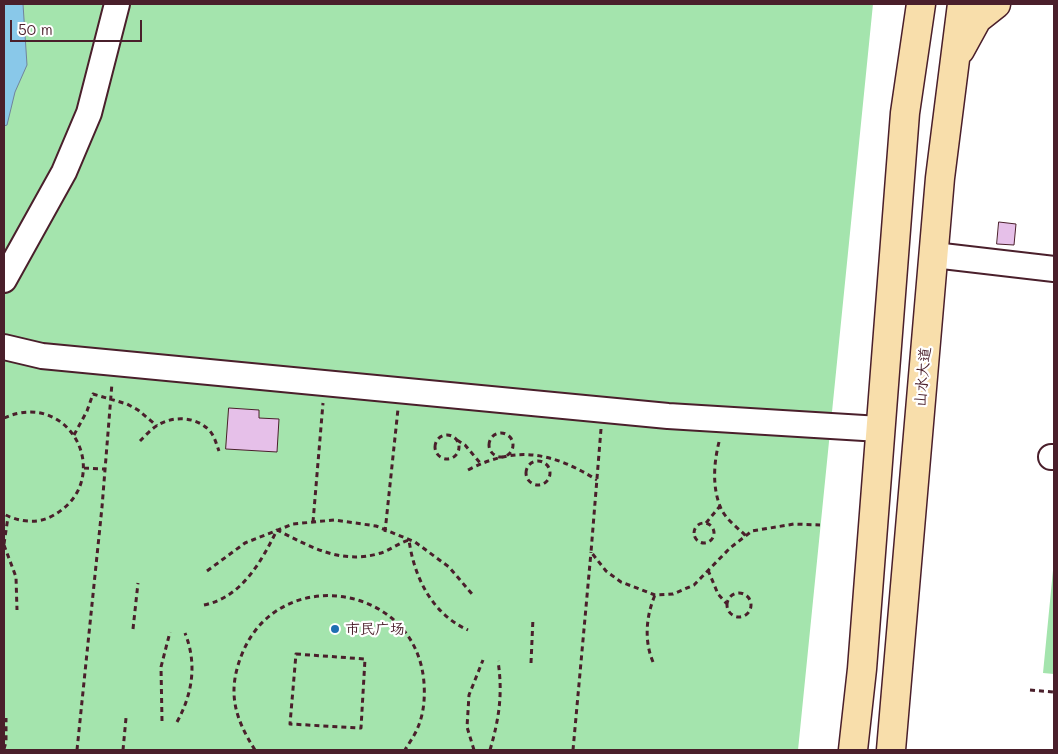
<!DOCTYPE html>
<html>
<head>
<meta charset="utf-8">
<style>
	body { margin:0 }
	#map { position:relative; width:1058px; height:754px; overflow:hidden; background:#fff; font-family:Mali,sans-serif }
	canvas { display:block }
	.frame { position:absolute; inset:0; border:5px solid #4a1f2b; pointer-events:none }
	.scale { position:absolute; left:10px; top:20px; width:132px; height:22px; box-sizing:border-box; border:2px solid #4a1f2b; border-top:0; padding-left:6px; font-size:15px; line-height:18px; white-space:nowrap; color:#4a1f2b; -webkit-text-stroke:4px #fff; paint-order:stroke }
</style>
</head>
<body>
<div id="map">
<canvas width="1058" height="754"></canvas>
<div class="frame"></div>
<div class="scale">50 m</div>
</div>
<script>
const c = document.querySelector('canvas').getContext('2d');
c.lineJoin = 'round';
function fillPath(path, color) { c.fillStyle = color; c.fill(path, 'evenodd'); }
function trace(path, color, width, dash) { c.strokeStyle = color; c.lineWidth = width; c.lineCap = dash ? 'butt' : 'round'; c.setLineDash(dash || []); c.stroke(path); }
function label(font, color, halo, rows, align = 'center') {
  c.font = font + ' Mali,"LXGW WenKai TC",sans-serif'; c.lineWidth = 4.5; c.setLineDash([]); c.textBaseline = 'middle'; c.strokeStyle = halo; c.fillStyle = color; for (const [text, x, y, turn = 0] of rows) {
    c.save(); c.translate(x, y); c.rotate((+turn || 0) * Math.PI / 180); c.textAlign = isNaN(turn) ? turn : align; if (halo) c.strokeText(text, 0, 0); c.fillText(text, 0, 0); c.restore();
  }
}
fillPath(new Path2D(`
	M4,4h869l-75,746h-794z
	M1054,560v114l-11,-1z`), '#a4e4ad');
const water = new Path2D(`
	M4,4h19l4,61 -12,27 -8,33 -3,1z`);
fillPath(water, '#89c8e9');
trace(water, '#70849d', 1);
const building = new Path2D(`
	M999,222l17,2 -2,21 -17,-1z
	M229,408l30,2v8l20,1 -2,33 -51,-3z`);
fillPath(building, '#e6c0e9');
trace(building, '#4a1f2b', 1);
const minor = new Path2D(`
	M934,255l120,14
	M4,280l60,-108 25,-59 28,-109
	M4,347l38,9 626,60 212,13
	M1051,457h3`);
const major = new Path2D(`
	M960,50l17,-31 19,-15
	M853,750l9,-81 43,-556 16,-109
	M891,750l49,-572 22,-174`);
trace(minor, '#4a1f2b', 28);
trace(major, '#4a1f2b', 31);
trace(new Path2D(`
	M4,418c70,-31 114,68 44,100 -13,6 -32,3 -44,-4
	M601,429l-10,123 15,19 15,11 34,13 18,-1 21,-9 36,-37 22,-17 42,-7 26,1
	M489 445a12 12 0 1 1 24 0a12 12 0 1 1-24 0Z
	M74,435l13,-24 6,-17 34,10 11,6 19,16
	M435 447a12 12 0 1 1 24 0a12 12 0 1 1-24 0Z
	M457,440l8,5 16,19
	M140,441c5,-5 11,-12 18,-16 15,-9 37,-9 51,5 5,5 7,13 10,21
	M719,442c-5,20 -7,44 1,64 4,12 17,21 26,30
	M526 473a12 12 0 1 1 24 0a12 12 0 1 1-24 0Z
	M84,468l20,1
	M468,470c48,-25 84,-18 129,10
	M313,522l10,-119
	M706,523l14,-17
	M694 533a10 10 0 1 1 20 0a10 10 0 1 1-20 0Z
	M385,532l13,-123
	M4,544l4,-27
	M4,545l12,32 1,33
	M708,570l10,24 9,10
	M207,571l38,-28 48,-19 41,-4 42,6 39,16 34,25 23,27
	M727 605a12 12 0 1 1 24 0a12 12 0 1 1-24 0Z
	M204,605c38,-8 57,-43 73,-75 34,17 64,35 104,23 9,-3 18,-10 28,-13 5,37 23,74 59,90
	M133,629l5,-46
	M296,654l69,5 -4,69 -71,-4z
	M653,662c-9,-21 -7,-46 2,-67
	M531,663l2,-45
	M1030,690l24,2
	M162,721l-1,-54 9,-35
	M177,722c16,-29 20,-59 8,-89
	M4,749l2,-7v-24
	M77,750l25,-243 10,-124
	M123,750l3,-32
	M255,750c-21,-33 -28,-59 -13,-96 37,-92 175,-70 182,29 1,14 0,30 -6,44 -3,8 -9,16 -13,23
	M474,750l-7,-23 2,-32 14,-35
	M490,750c9,-31 13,-56 8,-89
	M573,750l18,-198`), '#4a1f2b', 3, [5, 4]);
trace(minor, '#fff', 24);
trace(major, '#f8deab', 28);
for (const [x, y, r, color] of [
	[335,629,5,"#1f6fb2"]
]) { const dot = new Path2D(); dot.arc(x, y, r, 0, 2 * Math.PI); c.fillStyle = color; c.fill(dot); trace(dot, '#fff', 2); }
label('15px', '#4a1f2b', '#fff', [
	["山水大道",923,377,-85]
]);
label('15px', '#4a1f2b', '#fff', [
	["市民广场",345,629]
], 'left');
</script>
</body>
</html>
